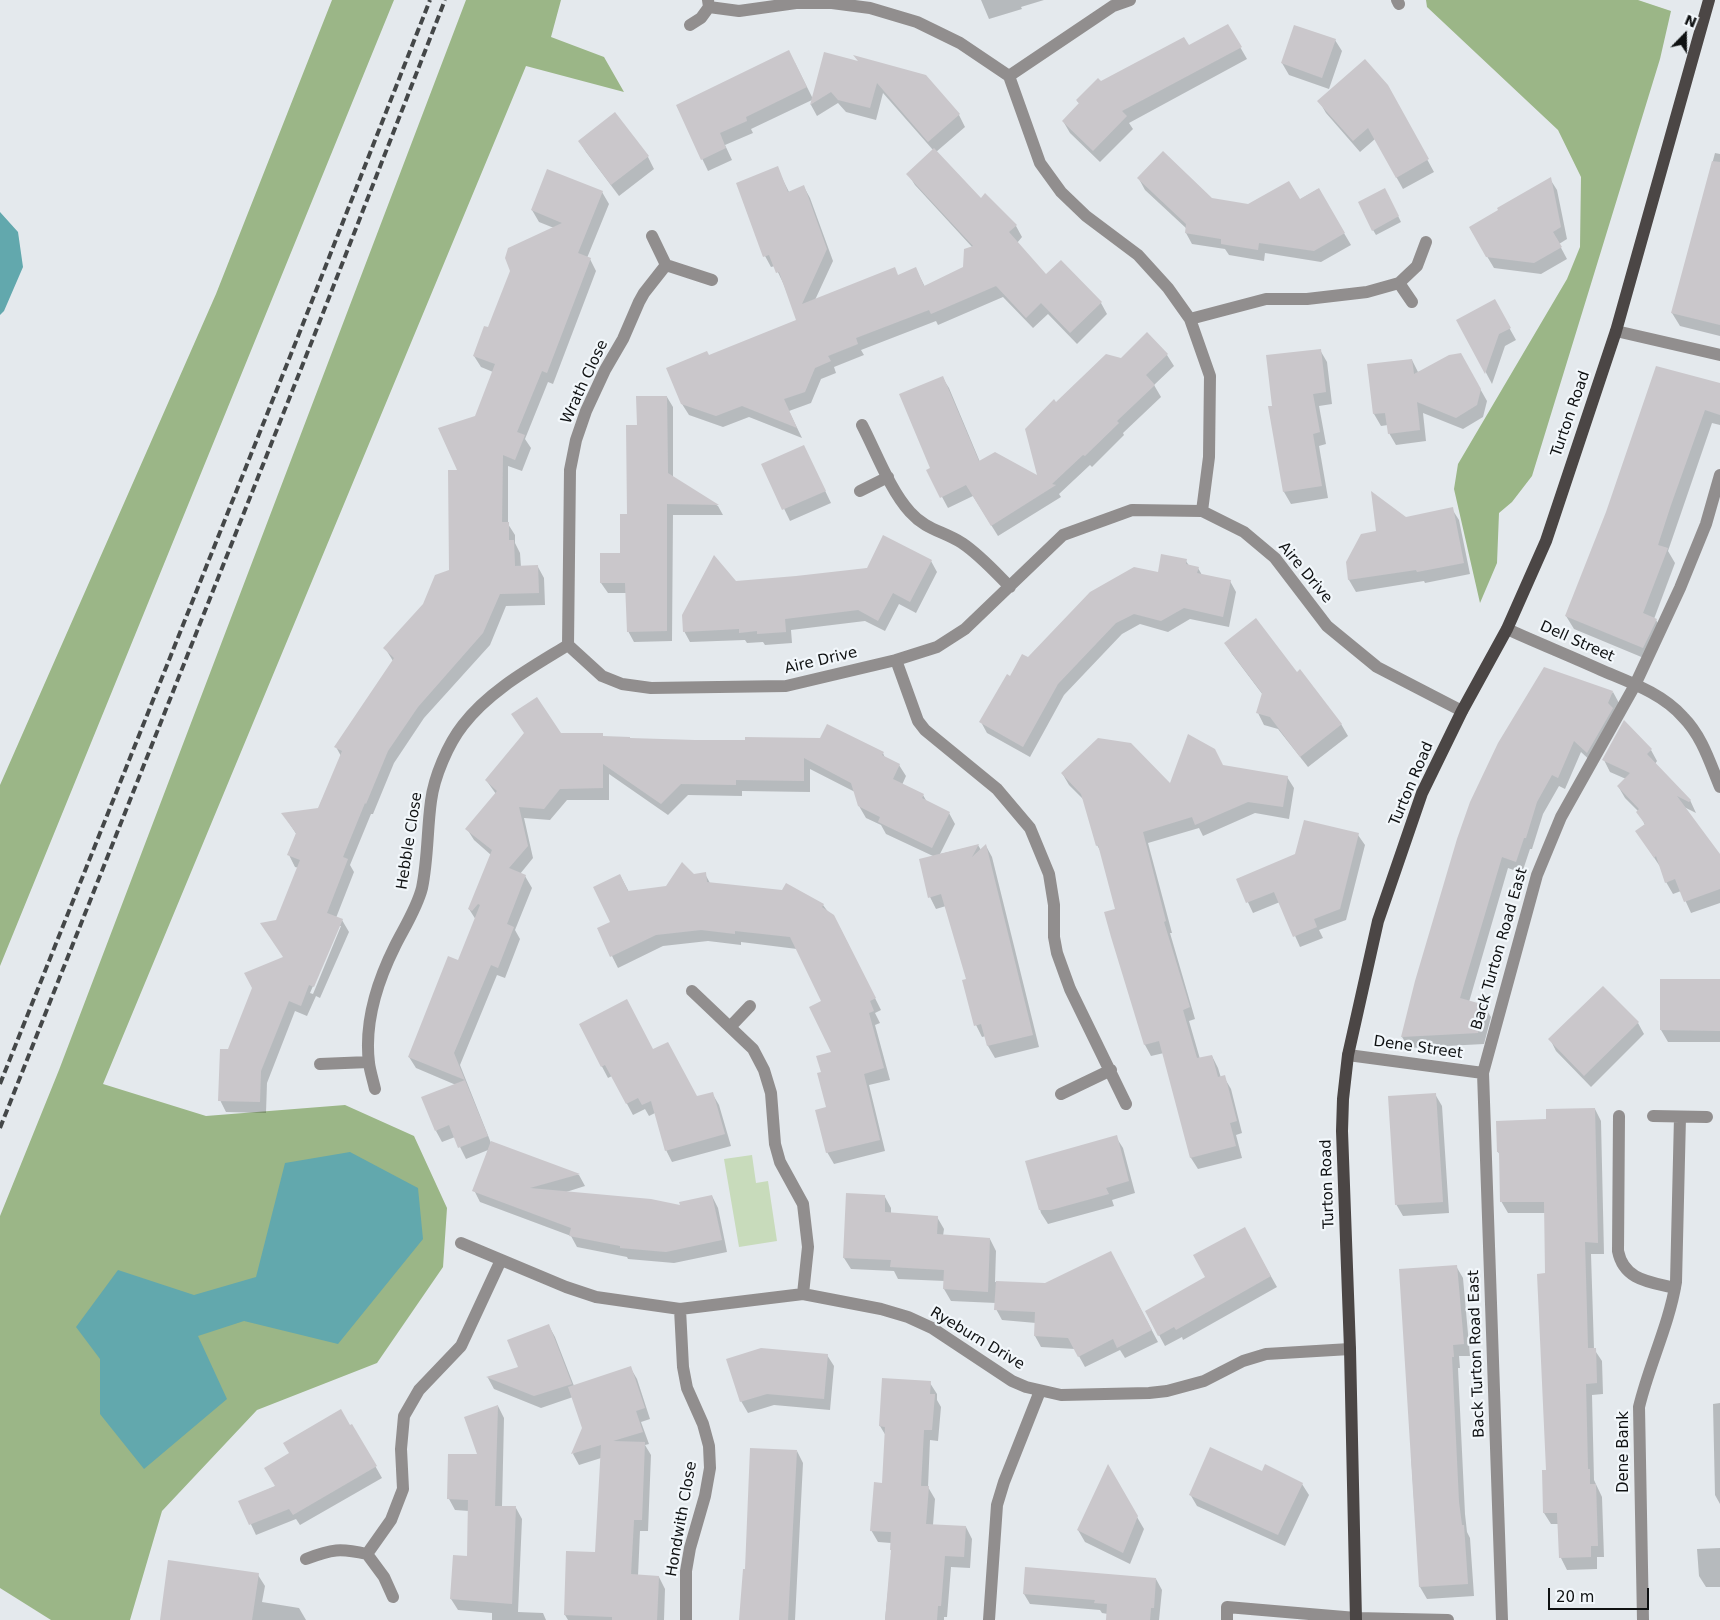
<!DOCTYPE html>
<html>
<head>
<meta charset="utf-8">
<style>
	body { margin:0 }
	#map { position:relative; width:1720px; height:1620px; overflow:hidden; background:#e4e9ed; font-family:"DejaVu Sans",sans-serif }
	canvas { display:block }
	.north { position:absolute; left:1660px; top:10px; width:50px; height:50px; -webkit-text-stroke:4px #f2f7fb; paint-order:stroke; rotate:22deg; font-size:14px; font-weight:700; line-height:20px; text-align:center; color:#0f1112 }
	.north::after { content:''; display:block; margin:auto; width:18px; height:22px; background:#0f1112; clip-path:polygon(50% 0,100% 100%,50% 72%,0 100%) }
	.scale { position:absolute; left:1548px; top:1588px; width:101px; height:22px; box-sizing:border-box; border:2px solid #0f1112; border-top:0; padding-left:6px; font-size:15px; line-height:18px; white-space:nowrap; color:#0f1112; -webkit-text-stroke:4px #f2f7fb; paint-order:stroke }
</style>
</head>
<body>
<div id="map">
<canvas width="1720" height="1620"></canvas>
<div class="north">N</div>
<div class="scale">20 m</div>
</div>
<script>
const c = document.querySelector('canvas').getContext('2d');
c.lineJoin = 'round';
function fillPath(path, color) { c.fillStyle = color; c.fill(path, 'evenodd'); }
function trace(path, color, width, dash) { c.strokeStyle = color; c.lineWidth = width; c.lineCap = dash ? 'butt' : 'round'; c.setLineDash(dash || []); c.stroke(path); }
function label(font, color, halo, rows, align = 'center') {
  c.font = font + ' "DejaVu Sans",sans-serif'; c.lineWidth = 4.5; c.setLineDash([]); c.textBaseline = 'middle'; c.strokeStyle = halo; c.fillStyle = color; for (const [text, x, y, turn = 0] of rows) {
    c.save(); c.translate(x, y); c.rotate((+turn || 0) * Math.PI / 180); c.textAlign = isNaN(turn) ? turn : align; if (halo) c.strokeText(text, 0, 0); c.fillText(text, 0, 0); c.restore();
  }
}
fillPath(new Path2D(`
	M752,1155l4,28 12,-2 9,60 -38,6 -15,-88z`), '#c8dbbb');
fillPath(new Path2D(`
	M332,0h62l-394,966v-181l216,-491z
	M466,0h95l-10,37 53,20 20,35 -98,-26 -423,1018 103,32 139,-11 69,31 33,72 -4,59 -66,96 -120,47 -95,101 -32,109h-79l-51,-32v-372l59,-146z
	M1426,0h212l33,11 -11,48 -128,417 -20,26 -13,11 -2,50 -17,40 -26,-114 4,-25 109,-185 13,-32 1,-70 -23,-47 -131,-123z`), '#9bb687');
fillPath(new Path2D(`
	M0,212l18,20 5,35 -19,44 -4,4z
	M350,1152l68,36 5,51 -85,105 -94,-23 -46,15 29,63 -83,70 -44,-55v-55l-24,-32 42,-57 76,25 62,-18 29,-114z`), '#62a8ad');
fillPath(new Path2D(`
	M981,0h63l-23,7 1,2 -33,10z
	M1228,26l19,33 -118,64 4,6 -33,33 -30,-29 -7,-12 17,-17 -3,-3 24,-18 87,-36z
	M1335,40l7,11 -13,38 -40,-14 -7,-12z
	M856,57l103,58 6,12 -29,25 45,47 35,27 6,11 -5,6 29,33 55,27 6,11 -30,30 -29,-30 -15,14 -30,-31 -65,28 -2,-4 -75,29 3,5 -30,12 2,6 -15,6 -10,24 -22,8 13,27 -53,-21 -26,10 -34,-12 -7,-11 27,-48 89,-35 -14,-36 -9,-19 -4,1 -6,-11 12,-88 12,24 15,-5 6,11 23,63 -18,39 83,-24 18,-7 9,18 39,-19 8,-21 -57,-62 -7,-11 25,-24 -50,-57 -7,27 -30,-8 -8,-9 -21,13 -6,-11 1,-5 -61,29 2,4 -28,12 7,15 -24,11 -31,-65 118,-43 18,36 46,-37z
	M1387,86l47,86 -31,17 -28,-50 -15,13 -34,-39 -7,-12z
	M579,141l69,16 6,12 -35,27 -33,-44z
	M1715,153l5,1v182l-40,-10 -8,-13z
	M1139,179l73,21 37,6 50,-6 19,-11 33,56 -30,17 -56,-9 -1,8 -35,-6 -4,-6 -33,-5 -6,-11 1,-4 -42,-39z
	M1550,179l7,11 10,49 -8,5 8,15 -26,15 -47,-6 -24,-40z
	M602,192l7,12 -22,54 3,1 6,12 -43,113 -5,-2 -23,57 6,9 -9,23 -14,-5v58l7,11v8l5,10 1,14h17l6,11 1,27 -39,1 -16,39 -66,73 -30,45 -21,51h-2l-21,51 4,7 -18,46 6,2 7,12 -29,66 -4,-2 -9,20 -12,-5 -28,72 -1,30 -40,-1 -6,-12 9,-50 55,-92 -7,-37 22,-53 -4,-1 -6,-12 8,-20 -14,-21 35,-5 23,-53 -5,-9 57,-86 -8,-13 39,-43 26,-34 9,-100 17,-54 17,-45 -12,-5 -7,-11 15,-27 65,-101 -15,-6 -7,-12zM339,926h2l-28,68 -3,-1z
	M1388,195l13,27 -25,13 -3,-5z
	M1501,313l15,27 -11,6 -13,38 -34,-64z
	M1147,334l20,21 7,11 -20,19 7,12 -38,36 1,2 -32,32 -2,-2 -31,29 2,3 -63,39 -25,-40 -25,12 -20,-37 4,-2 10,-92 7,11 31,74 59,16 17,-74 65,-45z
	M1320,350l7,12 5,42 -13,2 7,38 -7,2 9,52 -37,6 -7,-12 -15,-84 4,-1z
	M1461,355l26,46 -4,16 -20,12 -40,-16 3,28 -30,4 -7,-12 -1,-8 -7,1 -7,-12 -6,-49 44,-5 6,12z
	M1720,385v40l-8,-2 -44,128 7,12 -21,56 2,1 8,13 -13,28 -77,-32 -8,-13z
	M667,397l6,10v71l45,28 5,9h-50l-1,126 -38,1 -6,-11 -1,-38h-19l-7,-10 20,-29 7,-39 10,-88z
	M804,447l27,56 -41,18 -27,-56z
	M1452,509l7,11 11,54 -45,9 -1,-2 -68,11 -7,-12 -2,-18 31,-30 28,-14z
	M931,561l6,11 -21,41 -17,-9 -14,27 -20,-10 -74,9 1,13 -27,2 -2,-3 -16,1 -2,-3 -55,2 -6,-11 51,-49 61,-5z
	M1186,561l4,6 8,1 4,7 28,6 6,11 -7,35 -39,-8 -22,13 -28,-8 -18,10 -58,61 -34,62 -43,-24 -6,-11 29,-45 18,-18 131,-86z
	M1225,643l72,30 44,51 7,12 -40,31 -30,-38 -14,-4 -6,-12 5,-18 -31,-41z
	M1613,692l6,11 -25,61 -13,-12 -16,37 -6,-3 -16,28 -11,35h-2l-8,24 -14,-5 -39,134 15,4 7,11 -7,27 -75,4 -7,-11 56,-197z
	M560,735l323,18 2,5 14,7 7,11 -4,9 21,10 4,7 22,11 6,11 -15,30 38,-9 3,5 5,-4 6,11 47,190 -44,11 -7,-12 -2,-10 -4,1 -6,-12 -8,-45 -22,-74 -10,3 -6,-12 3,-41 -47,-22 -5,-9 -15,-7 -7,-12 -4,-14 -45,-23v23l-68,-1v5l-54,-1 -20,20 -59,-41v26h-42l-17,20 -26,-2 9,40 -13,16 5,2 7,12 -17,42 5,9 -15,39 -8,-3 -37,90 31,78 88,32 6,11 -22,7 118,13 31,-10 6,12 9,44 -53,11 -46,-4 -1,-2 -50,-10 -6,-11 -91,-34 -6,-12 14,-40 -22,9 -11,-22 -13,5 -6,-11 20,-46 -40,-17 -7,-11 50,-96 17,-41 -7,-11 22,-54 -17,-15 -7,-11 29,-35 -10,-14z
	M1651,750l6,11 -2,3 35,36 6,13 -12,-6 36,49v47l-29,10 -10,-22 -8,3 -7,-12 -5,-14 -24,-36 8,-7 -7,-14 -13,-13 -7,-12 8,-7 -16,-7 -6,-12z
	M1224,767l63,10 7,11 -5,31 -34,-6 -52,23 -4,-8 -51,15 24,90h-2l25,86 -6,2 11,38 12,-3 6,12 3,10 3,-1 7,12 11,44 -6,2 6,23 -44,11 -7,-11 -27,-105 -13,3 -6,-11 -28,-135 -16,-58 -4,-7 -13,-45 -15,-15 -7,-12 108,12z
	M1358,835l7,10 -19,75 -27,10 4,8 -23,9 -20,-45 -27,11 -16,-34z
	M705,874l5,9 113,22 17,23 41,82 -6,3 5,10 -5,2 15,55 -21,5 16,66 -51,13 -7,-12 1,-44 -6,-35 11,-21 -10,-51 -26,-52 -56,-7v3l-33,-4 -45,5 -45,22 -6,-12v-33l8,-48 9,17 38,-5 27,-12z
	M1661,980h59v62h-52l-7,-12z
	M1638,1023l6,11 -53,53 -35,-36 -6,-12z
	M580,1025l73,26 44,47 15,-5 7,12 12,41 -59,16 -6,-12 -11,-37 -6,3 -4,-7 -12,6 -21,-39 -4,2z
	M1435,1094l7,12 7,107 -46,3 -7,-12z
	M1595,1109l6,12 3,133h-13l3,95 8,12 1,33 -11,1 2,85 8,17 2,60h-7v12l-30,1 -6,-12 -2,-34h-8l-7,-11 3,-42 -2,-258h-37l-7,-12v-45l-3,-4 49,-32z
	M1116,1137l7,11 12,45 -23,7 2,6 -66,18 -7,-11 -14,-51z
	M885,1197l6,11v6l46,3 7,12 -1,7 47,3 6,12 -1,31 51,3 71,-21 41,78 -33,16 -5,-8 -35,17 -10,-18 -34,-2 -6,-11 1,-13 -34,-3 -6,-11v-6l-45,-2 -7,-12 1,-8 -47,-2 -4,-8 -43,-2 -7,-11z
	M1250,1239l27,48 -94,53 -1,-3 -17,9 -6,-11 48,-57z
	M1456,1266l7,12 7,78h-11l1,12h-2l7,146 2,18 3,6 4,58 -47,3 -7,-12 -9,-131z
	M549,1326l6,11 19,49 56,-19 7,12 13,40 -9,3 8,22 -4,1 6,10 -3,76h-8l-2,45 21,1 6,12 -1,31h-96l-3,-5 3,-62 28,1 5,-96 -22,7 -6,-11 10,-26 -10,-31 -32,11 -47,-19 -6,-11 31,-10z
	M827,1355l7,11 -4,44 -56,-5 -26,8 -7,-12z
	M930,1383l7,11v6l4,7 -3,34 -8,-1 -2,47 7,12 -2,26 33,2 6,12 -2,29 -19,-1 -4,50h-3v3h-59l7,-68 -1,-9 -13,-1 -7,-12 12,-46 3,-48 -6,-10z
	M1720,1403v101l-5,-9 -2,-91z
	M498,1406l6,12 -2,89 14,1 6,11 -4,93 25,1 3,7h-54v-7l-34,-3 -7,-11 17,-41 1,-47 -14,-1 -6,-11 30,-43z
	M352,1425l30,53 -82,47 -4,-6 -40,16 -16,-34 36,-15z
	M797,1451l6,12 -8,157h-55l6,-49z
	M1262,1472l40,12 7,11 -24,51 -88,-40 -7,-12z
	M1137,1517l7,12 -14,35 -45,-22 -7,-12z
	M1720,1548v39h-14l-7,-11 -2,-27z
	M258,1575l7,11 -3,16 37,6 7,12h-145z
	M1156,1579l6,11 -3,30h-52l1,-6 -6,-1 -2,-3 -70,-6 -6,-10z`), '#0003');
fillPath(new Path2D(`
	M1228,24l14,23 -120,64 5,5 -34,35 -31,-30 17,-18 -3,-3 22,-22 3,3 83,-44 5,8z
	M1294,25l42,14 -14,39 -41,-15z
	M789,50l18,37 -61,30 1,4 -27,12 6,15 -25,12 -25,-55z
	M824,52l34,9 -5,-6 73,20 34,39 -32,28 -51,-59 -7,25 -32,-8 -7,-8 -21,13z
	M1365,59l23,26 41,74 -33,19 -28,-50 -15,13 -36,-40z
	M615,112l34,44 -38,29 -33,-44z
	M934,148l47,50 4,-5 32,32 -8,7 37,42 15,-14 41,42 -32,31 -29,-30 -15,15 -30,-32 -65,28 -2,-4 -73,28 2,6 -30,12 3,5 -16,7 -10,24 -21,7 13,29 -55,-22 -26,10 -35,-12 -15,-36 41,-17 2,4 87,-35 -17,-48 -3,1 -7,-18 -6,2 -27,-74 42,-17 10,26 16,-7 23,64 -25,55 93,-37 3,8 18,-8 8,19 39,-19 1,-18 9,-3 -67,-72z
	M1163,151l49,47 36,6 41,-23 11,18 19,-11 26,45 -31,18 -55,-8 -1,7 -37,-6v-5l-36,-6 1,-9 -49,-46z
	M1712,161l8,1v163l-49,-12z
	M547,169l56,22 -25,62 13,5 -44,115 -5,-2 -25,61 8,3 -10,25 -12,-5 -1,67h7v18h5l1,26 23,-1 1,28 -39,1 -17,39 -65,74 -30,44 -22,53 -1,-1 -22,54 5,2 -21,54 16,6 -29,68 -5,-2 -8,21 -12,-5 -28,70 -1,31 -42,-1 2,-52h8l24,-61 -8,-15 39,-16 -23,-34 16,-3 24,-60 -13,-5 9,-22 -15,-20 37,-5 24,-57 -8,-4 60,-89 -11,-10 40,-44 12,-29 14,-5 -1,-100h9l-19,-42 37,-12 20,-52 -22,-8 11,-30 4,1 22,-56 -5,-13 3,-10 54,-25 -31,-13z
	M1551,177l10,50 -8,5 9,15 -28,16 -48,-6 -17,-30 29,-17 -1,-2z
	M1385,188l14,28 -27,15 -14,-29z
	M1495,299l16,29 -12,6 -14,40 -29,-54z
	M1147,332l21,22 -22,21 9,10 -38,36 2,2 -34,33 -2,-1 -31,29 4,1 -65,41 -25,-41 -26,13 -14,-28 4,-2 -31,-74 44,-18 36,85 16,-9 42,23 -12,-46 29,-30 2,3 50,-48 15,4z
	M1321,349l5,43 -13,2 7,38 -7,2 9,52 -39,6 -15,-86h4l-6,-51z
	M1461,353l20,36 -4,16 -21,13 -39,-16 3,28 -32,4 -3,-21 -12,1 -6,-50 45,-5 2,15 35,-19z
	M1656,366l64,17v32l-15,-5 -34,95 -13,40 10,3 -25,65 14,6 -14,29 -78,-32 41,-104z
	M636,396h31l1,77 51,32 -52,-1v127l-40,1 -2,-49h-25v-30h20v-39h7l-1,-89h11z
	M804,445l22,46 -44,19 -21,-46z
	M1371,491l35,26 47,-10 11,56 -47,9 -1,-2 -68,10 -2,-18 15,-28 15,-3z
	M883,535l49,25 -22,42 -17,-9 -15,28 -20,-11 -73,9 1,13 -29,2v-3l-18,2v-4l-56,3 -1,-17 32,-60 22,26 60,-5 71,-8z
	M1161,554l26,5 -1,5 13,3 -2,6 34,7 -8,37 -39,-9 -23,13 -27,-7 -18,9 -58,61 -35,63 -44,-25 28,-48 3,2 12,-22 6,3 62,-65 44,-25 24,5z
	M1256,618l41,54 3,-3 42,55 -42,33 -30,-40 -14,-4 6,-20 -38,-50z
	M1544,667l69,24 -5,12 5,5 -26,45 -13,-12 -16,37 -6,-3 -15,27 -11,36h-2l-8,24 -14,-5 -42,141 25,7 -7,28 -77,4 14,-56 42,-142 13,-37 28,-59z
	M537,697l24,36h42v3l27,1v1l65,2h50v-3l75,1 7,-14 57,28 -2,3 18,9 -7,15 31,15 -2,4 28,14 -18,36 -54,-26 2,-5 -22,-11 -7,-23 -47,-25v23l-68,-1v5l-55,-1 -20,20 -58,-40v24l-43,1 -16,20 -25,-2 9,39 -19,22 17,7 -19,49 7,3 -16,41 -7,-3 -37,88 11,27 -57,-23 40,-101 10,4 22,-55 -2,-1 -6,7 -4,-2 24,-59 -27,-21 32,-38 -12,-11 39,-47 -13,-19z
	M1624,720l28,29 -5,5 44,46 -2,2 -12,-6 43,58v35l-36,13 -9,-23 -10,4 -9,-27 -2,2 -19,-27 10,-7 -9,-12 3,-3 -22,-23 13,-13 -28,-13z
	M1188,734l27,15 8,16 65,11 -5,31 -35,-5 -53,23 -3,-8 -49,15 23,89 -2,1 26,85 -7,3 14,48 15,-3 6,22 7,-2 12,46 -7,2 6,23 -46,12 -31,-117 -15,4 -33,-108 -7,-25 11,-3 -17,-64 -2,1 -15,-52 -20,-21 37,-35 33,5 39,40z
	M1304,820l55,13 -19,76 -26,10 3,8 -24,10 -19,-45 -28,11 -10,-24 59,-25z
	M979,844l-7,13 14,-13 47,191 -46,11 -6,-22 -7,2 -12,-46 4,-1 -25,-85 -13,4 -9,-39z
	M682,862l12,12 12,-2 1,10 75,8 4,-7 38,21 -2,3 12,8 42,83 -6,3 4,10 -5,2 15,55 -20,6 16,66 -54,13 -11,-43 11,-3 -9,-34 4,-1 -5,-16 15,-4 -22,-45 12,-6 -31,-64 -55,-6v3l-34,-4 -45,5 -46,22 -13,-29 13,-6 -17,-35 27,-13 8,17 38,-5z
	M1660,979h60v52l-60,-1z
	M1603,986l36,36 -55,54 -36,-37z
	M627,999l26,50 15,-7 29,54 16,-4 12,42 -60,17 -14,-50 -9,4 -4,-7 -12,6 -21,-39 -4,2 -22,-43z
	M465,1080l23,56 -30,12 -9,-23 -14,6 -14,-34z
	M1436,1093l7,109 -48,3 -7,-109z
	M1595,1108l3,135 -13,-1 3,106h8l1,35 -11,1 2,85h2v15h6l2,62h-7v11l-32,1 -2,-45h-14l-1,-43h4l-9,-196 8,-1 -1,-71h-44l-1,-50h-2l-1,-31 50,-2v-10z
	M1117,1135l12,46 -23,7 3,6 -58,16h-12l-14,-49z
	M491,1141l89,33 -50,14 121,11 29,6 -1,-3 33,-7 10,45 -56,12 -46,-4v-2l-51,-10 2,-8 -99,-37z
	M846,1193l39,2v17l53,4 -1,18 53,4 -2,54 -45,-3 1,-19 -54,-3 1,-7 -48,-2z
	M1245,1227l26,49 -95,54 -2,-3 -16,9 -13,-25 60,-34 -12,-22z
	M1111,1251l41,79 -35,18 -4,-9 -35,18 -10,-19 -34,-2 1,-24 -41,-2 2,-29 49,2z
	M1457,1265l7,79 -11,1 1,12h-2l7,145 3,23h2l4,59 -49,3 -20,-318z
	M549,1324l23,60 -38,12 -48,-19 32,-10 -11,-27z
	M761,1348l67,6 -4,45 -57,-5 -27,8 -14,-43z
	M631,1366l14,42 -9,3 7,21 -30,9 32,1 -3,78h-8l-3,54 28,2 -2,44h-45v-3l-48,-2 2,-64 29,1 6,-107 -30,9 11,-26 -14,-41z
	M882,1378l49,3 -1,13h5l-3,36h-8l-3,56h8l-3,38 40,2 -2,31 -19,-1 -4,50h-3l-1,14h-52l6,-70h-1l1,-18 -21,-1 4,-49 8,1 3,-56 -6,-1z
	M498,1405l-3,101h21l-4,98 -62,-5 3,-44 14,1 1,-56 -21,-1 1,-45h29l-13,-37z
	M341,1409l9,16 2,-1 25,42 -84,49 -4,-6 -40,16 -11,-24 37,-15 -11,-18 25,-15 -6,-10z
	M1210,1447l52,24 3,-7 38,19 -25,52 -89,-40z
	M750,1448l47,2 -9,170h-49l4,-51h2z
	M1108,1464l30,52 -15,37 -46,-23z
	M168,1560l91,13 -7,47h-92z
	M1025,1567l131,11 -2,30h-3l-1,12h-44l1,-16 -13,-1 1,-3 -72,-6z`), '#cac7cb');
trace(new Path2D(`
	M1397,0l2,4
	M709,7l30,4 57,-8h36l38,5 47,14 43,21 49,33 31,87 21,29 25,24 52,39 30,33 22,31 20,57 -1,81 -7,54
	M690,25l11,-7 8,-11 -1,-7
	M1009,76l104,-70 17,-6
	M652,236l14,29 46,15
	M1412,302l-13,-19 18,-17 9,-24
	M1190,319l76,-20h41l60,-7 32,-9
	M1616,331l104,24
	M862,425c14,27 28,65 48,87 16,18 33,19 52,31 18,12 33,29 48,44
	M860,491l28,-14
	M1507,629c31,14 63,27 94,41 28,12 61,23 82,47 19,19 27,46 37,70
	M568,645l34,31 20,8 29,4 135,-2 110,-26 41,-13 28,-18 98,-94 69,-25 70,1 42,21 31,26 52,68 50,41 85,44
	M568,645l2,-175 6,-30 10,-29 19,-41 18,-31 16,-37 5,-9 22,-28
	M896,660l22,61 7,9 72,59 33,39 19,46 5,31v32l3,16 13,36 56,115
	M692,991l61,58 11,21 7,23 4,51 5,18 23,42 5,43 -5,47
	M730,1027l20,-21
	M1348,1055l135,18
	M320,1064l49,-2
	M375,1089c-2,-9 -5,-18 -6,-26 -5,-41 8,-81 26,-117 9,-18 22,-38 27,-58 6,-29 5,-58 9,-87 3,-24 17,-57 32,-76 27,-35 68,-57 105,-80
	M1061,1094l50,-24
	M1619,1116l-1,135c6,30 33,31 57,37
	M1653,1116l54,1
	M461,1243l105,44 30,10 84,12 123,-15 78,15 27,8 24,11 80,53 14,6 35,8 88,-2 18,-2 37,-10 39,-20 23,-7 84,-5
	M680,1309l3,58 4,21 16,36 6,22 1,22 -5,28 -15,52 -4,23v49
	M367,1554l24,-34 12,-31 -2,-40 3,-33 15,-26 42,-44 40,-86
	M306,1559c26,-10 34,-11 61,-5l17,23 9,20
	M989,1620l8,-115 7,-23 36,-91
	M1227,1620v-13l129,11 92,2
	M1502,1620l-19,-547 54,-198 24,-58 74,-132 45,-97 26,-64 14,-49
	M1643,1620l-4,-213c10,-42 30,-82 37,-125l4,-165`), '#918e8e', 12);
trace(new Path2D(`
	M1356,1620l-6,-271 -8,-218 1,-32 5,-44 30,-134 44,-128 40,-82 45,-82 39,-88 70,-210 93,-331`), '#4b4645', 12);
trace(new Path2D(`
	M0,1084l299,-750 131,-334
	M0,1128l314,-792 131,-336`), '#444748', 4, [8, 4]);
label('15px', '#0f1112', '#f2f7fb', [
	["Wrath Close",585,382,-65],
	["Turton Road",1571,414,-71],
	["Aire Drive",1305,573,50],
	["Dell Street",1577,642,24],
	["Aire Drive",821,661,-13],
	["Turton Road",1412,784,-67],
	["Hebble Close",410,841,-81],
	["Back Turton Road East",1500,949,-74],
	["Dene Street",1418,1048,8],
	["Turton Road",1328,1184,-92],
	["Ryeburn Drive",977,1339,31],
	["Back Turton Road East",1477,1354,-92],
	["Dene Bank",1624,1452,-90],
	["Hondwith Close",682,1519,-80]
]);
</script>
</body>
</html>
